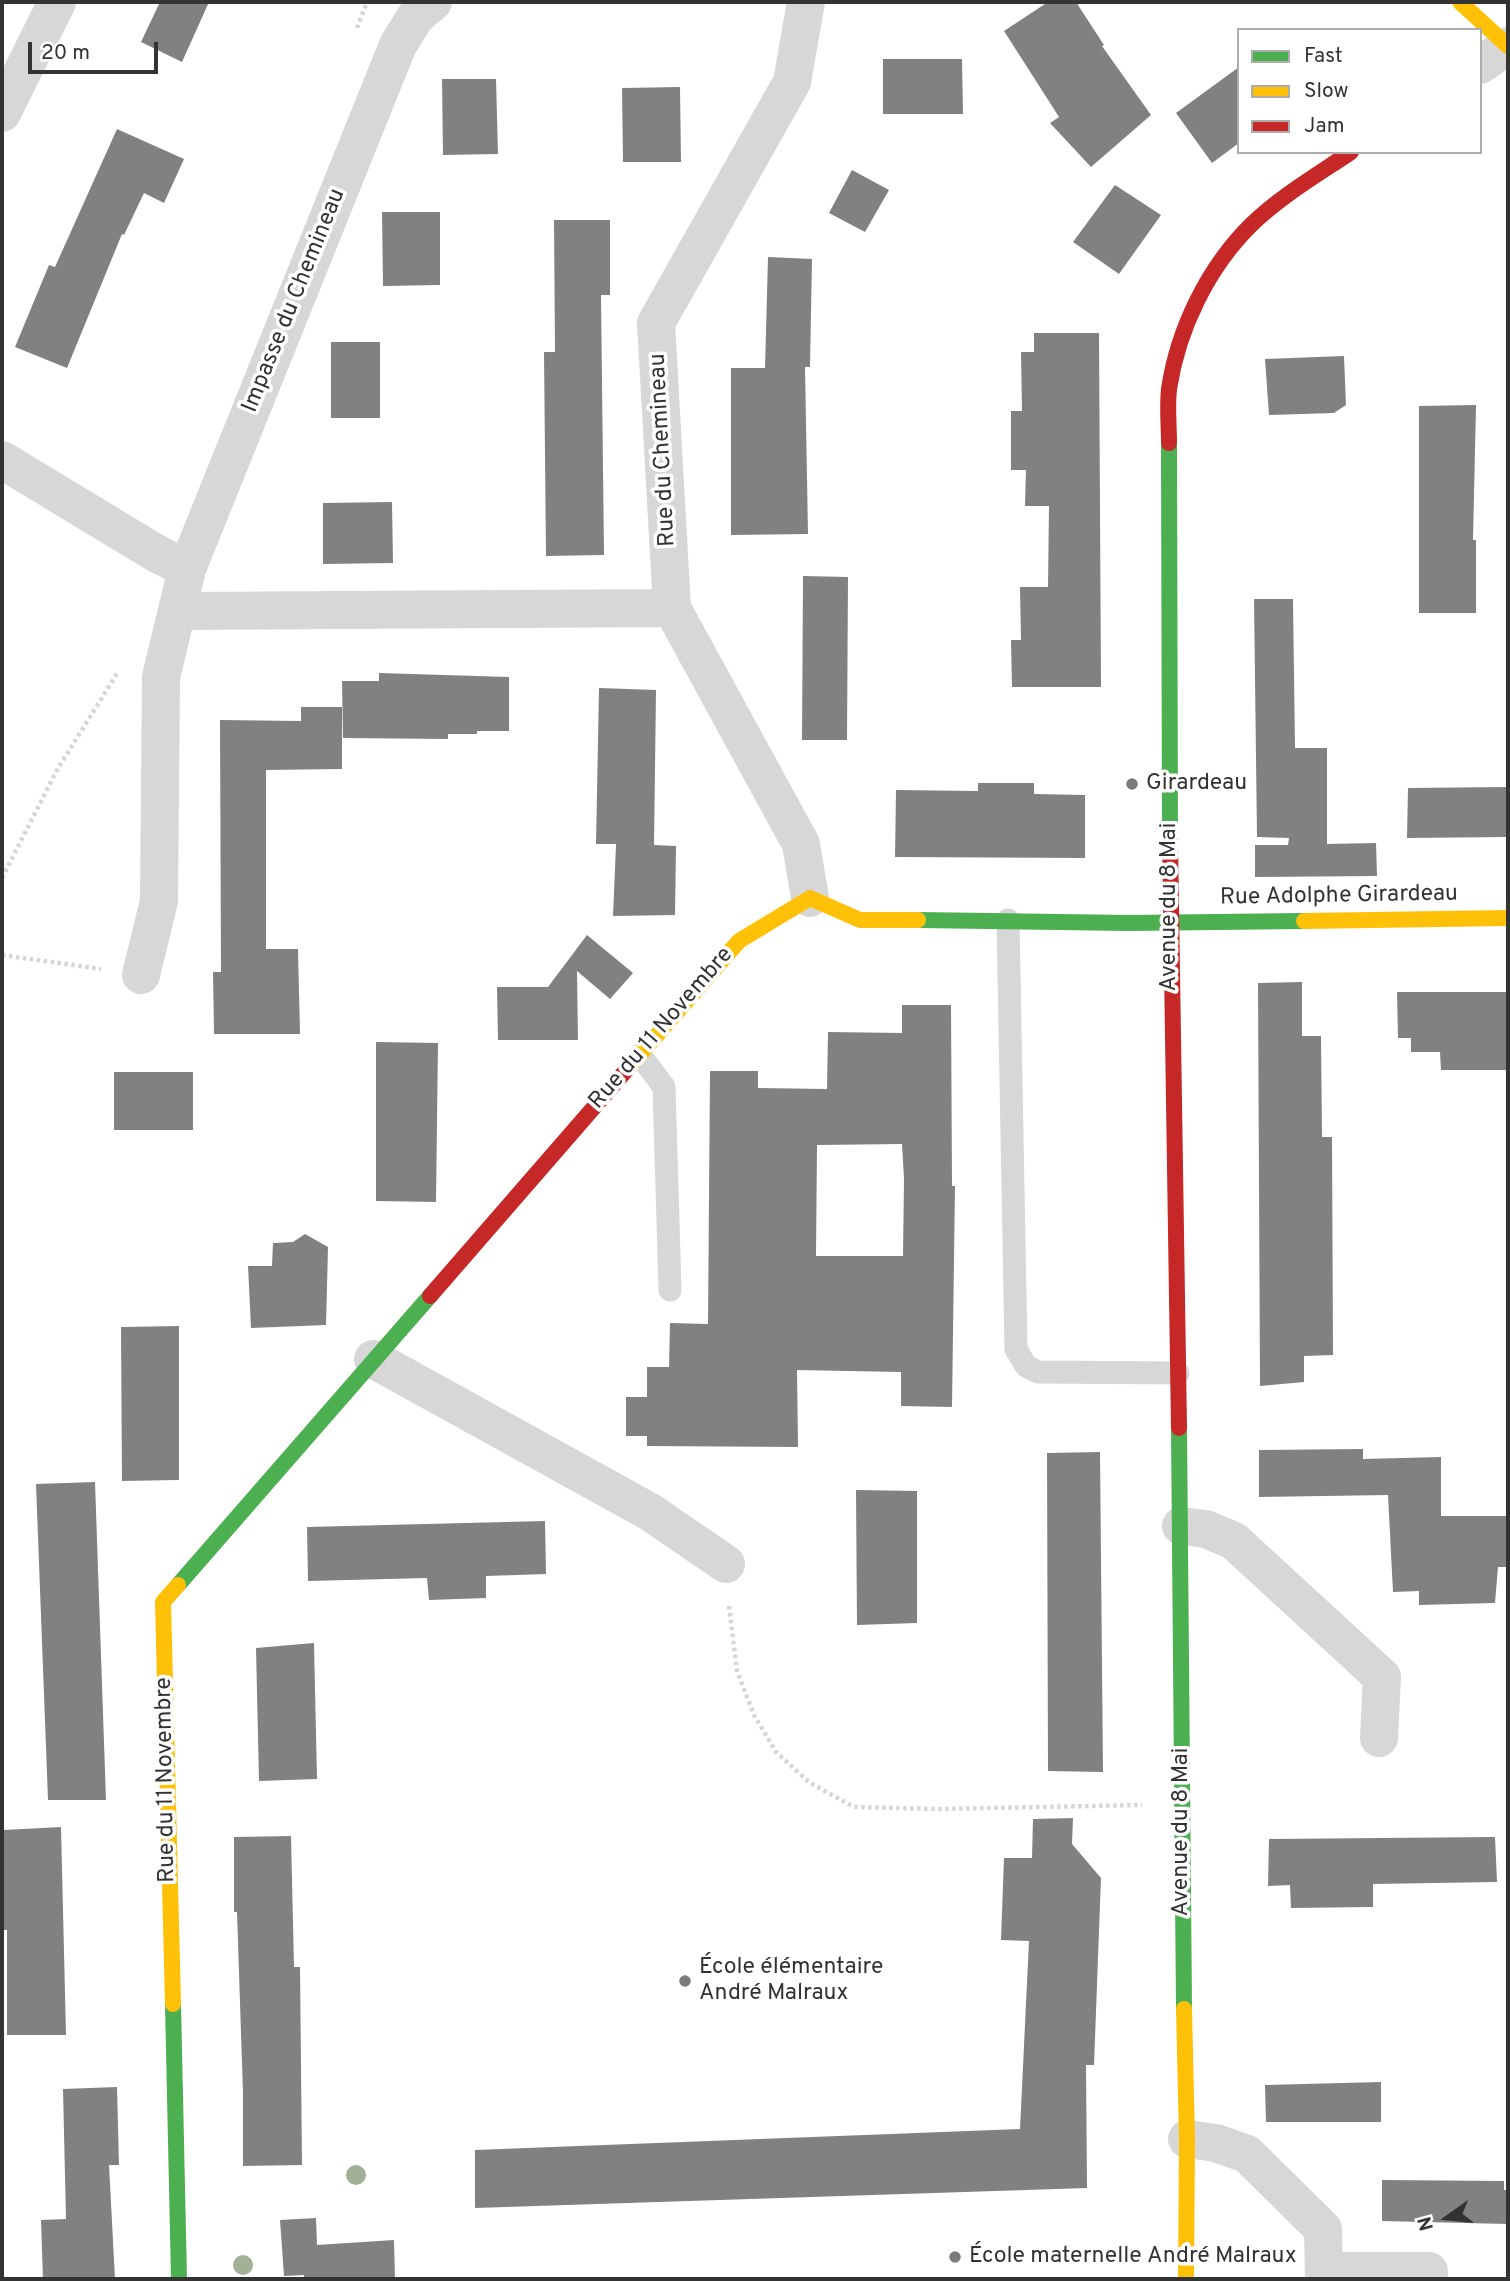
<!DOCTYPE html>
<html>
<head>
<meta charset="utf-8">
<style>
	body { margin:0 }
	#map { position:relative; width:1510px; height:2281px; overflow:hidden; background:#fff; font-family:Overpass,sans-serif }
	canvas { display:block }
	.frame { position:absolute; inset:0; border:4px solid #333; pointer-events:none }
	.legend { position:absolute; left:1237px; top:28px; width:245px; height:126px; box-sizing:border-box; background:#fff; border:2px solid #adadad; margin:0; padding:9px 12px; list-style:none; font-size:21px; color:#333 }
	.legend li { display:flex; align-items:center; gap:14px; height:35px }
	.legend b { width:35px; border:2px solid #adadad }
	.north { position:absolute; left:1412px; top:2183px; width:70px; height:70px; -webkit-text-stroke:5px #fff; paint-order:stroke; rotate:255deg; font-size:19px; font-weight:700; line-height:28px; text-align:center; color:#333 }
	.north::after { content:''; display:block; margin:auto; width:24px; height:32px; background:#333; clip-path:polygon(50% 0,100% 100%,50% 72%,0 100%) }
	.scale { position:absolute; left:28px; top:42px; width:130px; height:32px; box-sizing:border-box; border:4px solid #333; border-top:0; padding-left:9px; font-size:21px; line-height:24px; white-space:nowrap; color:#333; -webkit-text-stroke:5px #fff; paint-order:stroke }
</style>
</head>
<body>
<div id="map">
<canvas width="1510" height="2281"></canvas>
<div class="frame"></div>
<ul class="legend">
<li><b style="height:9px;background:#4caf50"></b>Fast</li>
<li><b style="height:9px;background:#ffc107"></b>Slow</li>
<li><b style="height:9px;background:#c62828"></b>Jam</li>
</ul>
<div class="north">N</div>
<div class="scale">20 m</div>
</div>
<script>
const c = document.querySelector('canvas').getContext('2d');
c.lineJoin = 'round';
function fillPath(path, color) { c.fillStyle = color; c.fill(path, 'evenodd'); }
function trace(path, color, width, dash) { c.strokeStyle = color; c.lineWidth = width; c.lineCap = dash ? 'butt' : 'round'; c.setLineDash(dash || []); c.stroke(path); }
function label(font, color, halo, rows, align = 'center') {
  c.font = font + ' Overpass,sans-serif'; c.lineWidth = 7; c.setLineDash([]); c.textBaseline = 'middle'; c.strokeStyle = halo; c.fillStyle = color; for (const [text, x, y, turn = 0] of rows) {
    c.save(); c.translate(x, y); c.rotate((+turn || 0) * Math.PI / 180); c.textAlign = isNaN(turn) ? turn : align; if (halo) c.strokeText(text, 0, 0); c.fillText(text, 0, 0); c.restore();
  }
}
fillPath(new Path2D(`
	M160,2h49l-27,60 -41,-20z
	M1048,2h28l28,43 -2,1 49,69 -60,52 -41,-44 9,-6 -55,-86z
	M883,59h79l1,55h-80z
	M1239,67v76l-27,20 -36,-50z
	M442,79h54l2,75 -55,1z
	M680,87l1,75h-58l-1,-74z
	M117,129l67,30 -20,44 -20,-10 -20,42 -2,-1 -55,134 -52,-21 34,-82 6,2z
	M852,170l37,20 -24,42 -36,-19z
	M1115,185l46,30 -42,59 -46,-32z
	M382,212h58v73l-57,1z
	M554,220h56v75h-9l3,260 -58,1 -2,-204h11z
	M768,257l44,2 -2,108h-5l3,167 -77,1v-167h34z
	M1034,333h65l2,354h-89l-1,-47h10l-1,-53h28l1,-81h-24l1,-36h-15v-59h11l-1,-59h13z
	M331,342h49v76h-49z
	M1344,356l2,49 -12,8 -65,2 -4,-56z
	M1476,405l-3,135h3v73h-57v-207z
	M392,502l1,61 -70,1v-61z
	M803,576l45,1 -1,163h-45z
	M1254,599h39l2,149h32v96l49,-1 1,33 -122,1v-32h33l1,-7 -32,-1z
	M379,673l130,4v54h-32v3h-29v5l-105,-1 -1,-57h37z
	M599,688l57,2 -2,155 22,1 -1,69 -62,1 3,-72h-20z
	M301,707h41v62l-76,1v179h32l2,85h-86l-1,-62h8l-1,-252 81,1z
	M978,783h56v11l51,1v63l-190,-1 1,-67 82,1z
	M1508,787v50l-101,1 1,-50z
	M587,935l46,38 -23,26 -33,-28 1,69h-80l-1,-53h51z
	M1302,982v54h19l1,101h10l1,218 -29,1v26l-44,4 -2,-403z
	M1397,992h111v78h-67l-1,-18h-29v-14h-13z
	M902,1005h49l1,181h3l-3,221 -51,-1v-34l-104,-2 1,77 -151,-1v-10h-21v-39h21v-30h22l1,-44 38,1 2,-253h48v17l69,1 1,-57 74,1zM902,1144l2,35 -1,77h-87l1,-111z
	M376,1042l62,1 -2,159 -60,-1z
	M114,1072h79v58h-79z
	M305,1234l23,13 -2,78 -75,3 -3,-62h24l1,-23 20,-1z
	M179,1326v154l-57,1 -1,-154z
	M1363,1449v10l78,-2v59h67v51h-10l-3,36 -76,2v-14l-26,1 -5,-97 -129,2v-47z
	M1100,1452l3,320 -55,-1 -1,-318z
	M95,1482l11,318h-58l-12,-316z
	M856,1490l61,1v132l-60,2z
	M545,1521l1,53 -60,2v22l-57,2 -2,-22 -119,3 -1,-54z
	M314,1643l3,136 -58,2 -3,-133z
	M1073,1818l-1,26 29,34 -7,187h-8l1,123 -612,20v-58l545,-21 9,-188 -28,-1 3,-82h28l1,-39z
	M61,1827l5,208h-59v-105h-5l2,-100z
	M291,1836l3,131h6l2,198 -59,1v-73l-6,-181h-3v-75z
	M1495,1837l2,45 -124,2v23l-82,1 -1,-23 -22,1 1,-47z
	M1381,2082v40h-115l-1,-37z
	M117,2087l2,78h-10l6,114h-72l-2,-59 25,-1 -3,-130z
	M1382,2180l122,1v9h4v34l-126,-3z
	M316,2218l1,27 77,-5 1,39h-91v-4l-20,1 -4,-56z`), '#818181');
trace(new Path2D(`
	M357,28l10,-26
	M2,878l55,-108 61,-98
	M2,955l99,14
	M729,1606l8,65 17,44 22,37 34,31 44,24 85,2 203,-4`), '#d6d6d6', 4.5, [3.5, 3.5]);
trace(new Path2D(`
	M1008,920l8,429 10,17 12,6 140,1
	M640,1055l24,32 6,203`), '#d7d7d7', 23);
trace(new Path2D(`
	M806,2l-14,80 -136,241 16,285 129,236 9,54
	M1480,65l28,-19
	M2,113l55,-111
	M2,460l152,92 33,17
	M179,611l493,-3
	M141,975l18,-74 2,-224 26,-108 211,-524 18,-29 17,-14
	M373,1359l277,153 76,52
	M1181,1526l25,3 28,12 148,136 -3,61
	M1187,2139l29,4 31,11 76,75 1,50
	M1324,2271h105v8`), '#d7d7d7', 38);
trace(new Path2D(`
	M1169,443l1,397
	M918,920l210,3 176,-2
	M1179,1428l5,581
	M178,1585l252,-289
	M173,2004l6,275`), '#4caf50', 16);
trace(new Path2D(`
	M1460,2l48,44
	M1304,921l204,-3
	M629,1067l110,-126 71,-43 50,22h58
	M173,2004l-10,-402 15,-17
	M1184,2009l3,130 -1,140`), '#ffc107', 16);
trace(new Path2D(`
	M1169,443c0,-17 -2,-36 0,-54 9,-60 39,-122 83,-165 29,-28 65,-49 99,-72
	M1170,840l9,588
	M430,1296l199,-229`), '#c62828', 16);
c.fillStyle = '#a2b095';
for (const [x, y] of [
	[356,2175],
	[243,2265]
]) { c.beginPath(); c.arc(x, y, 10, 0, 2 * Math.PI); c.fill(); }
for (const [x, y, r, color] of [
	[1132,784,7,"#7a7a7a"],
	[685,1981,7,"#7a7a7a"],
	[955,2257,7,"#7a7a7a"]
]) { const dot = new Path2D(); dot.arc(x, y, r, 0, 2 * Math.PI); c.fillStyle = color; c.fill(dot); trace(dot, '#fff', 2.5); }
label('23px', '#333', '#fff', [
	["Impasse du Chemineau",295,301,-68],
	["Rue du Chemineau",664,450,-93],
	["Rue Adolphe Girardeau",1339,897,-1],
	["Avenue du 8 Mai",1170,907,-90],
	["Rue du 11 Novembre",662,1029,-49],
	["Rue du 11 Novembre",167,1780,-91],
	["Avenue du 8 Mai",1182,1832,-90]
]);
label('23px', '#333', '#fff', [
	["Girardeau",1146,784],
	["École élémentaire",699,1968],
	["André Malraux",699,1994],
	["École maternelle André Malraux",969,2257]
], 'left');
</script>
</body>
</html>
